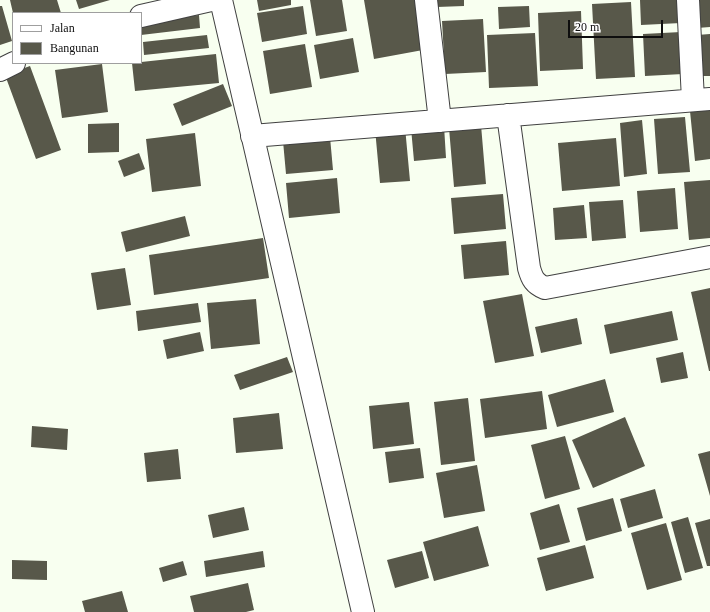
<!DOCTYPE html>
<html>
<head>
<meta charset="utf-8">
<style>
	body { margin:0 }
	#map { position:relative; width:710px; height:612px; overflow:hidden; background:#f8fff0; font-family:"Times New Roman",serif }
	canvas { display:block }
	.legend { position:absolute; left:12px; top:12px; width:130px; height:52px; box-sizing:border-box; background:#fff; border:1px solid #9f9f9f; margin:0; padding:5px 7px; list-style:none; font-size:12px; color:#0e0e0e }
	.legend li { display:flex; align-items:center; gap:8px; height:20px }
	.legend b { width:20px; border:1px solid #9f9f9f }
	.scale { position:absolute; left:568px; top:20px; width:95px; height:18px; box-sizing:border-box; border:2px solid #0e0e0e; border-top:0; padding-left:5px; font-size:12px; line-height:14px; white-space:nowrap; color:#0e0e0e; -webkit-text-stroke:3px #fff; paint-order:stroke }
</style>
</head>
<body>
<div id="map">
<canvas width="710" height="612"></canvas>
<ul class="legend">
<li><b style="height:5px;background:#fff"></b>Jalan</li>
<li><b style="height:11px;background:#58584a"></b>Bangunan</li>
</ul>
<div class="scale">20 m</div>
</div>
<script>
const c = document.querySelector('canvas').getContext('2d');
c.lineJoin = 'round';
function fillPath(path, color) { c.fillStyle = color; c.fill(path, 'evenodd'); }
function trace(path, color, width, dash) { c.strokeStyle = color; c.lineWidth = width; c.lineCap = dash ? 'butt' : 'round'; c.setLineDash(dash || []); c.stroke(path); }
fillPath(new Path2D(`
	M10,0h47l4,13h-48z
	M76,0h34l-31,9z
	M257,0h34v5l-32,6z
	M310,0h32l5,31 -31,5z
	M364,0h51l8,50 -49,9z
	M437,0h27v6l-27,1z
	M640,0h40l1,23 -40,2z
	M696,0h14v27l-13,1z
	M631,2l4,75 -39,2 -4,-75z
	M0,6h2l10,35 -12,4z
	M303,6l4,28 -45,8 -5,-29z
	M529,6l1,21 -31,2 -1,-22z
	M581,11l2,58 -43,2 -2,-58z
	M199,15l1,13 -59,7v-13z
	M483,19l3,53 -41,2 -3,-53z
	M681,32l2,42 -38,2 -2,-42z
	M535,33l3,53 -49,2 -2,-53z
	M710,34v42h-11l-2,-41z
	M207,35l2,13 -65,7 -1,-13z
	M353,38l6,34 -39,7 -6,-34z
	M305,44l7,43 -42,7 -7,-43z
	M216,54l3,29 -84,8 -3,-28z
	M102,64l6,48 -46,6 -7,-48z
	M30,66l31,84 -25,9 -31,-84z
	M223,84l9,22 -50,20 -9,-22z
	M710,109v50l-15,2 -5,-50z
	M685,117l5,55 -32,2 -4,-55z
	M642,120l5,54 -23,3 -4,-54z
	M119,123v29l-31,1v-29z
	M481,125l5,59 -32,3 -5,-59z
	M444,126l2,32 -32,3 -3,-33z
	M405,127l5,54 -30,2 -5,-54z
	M195,133l6,53 -49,6 -6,-53z
	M330,137l3,33 -47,4 -3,-33z
	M616,138l4,48 -58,5 -4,-48z
	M139,153l6,16 -21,8 -6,-16z
	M337,178l3,35 -51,5 -3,-35z
	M710,180v58l-21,2 -5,-58z
	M675,188l3,41 -38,3 -3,-41z
	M503,194l3,35 -52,5 -3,-36z
	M623,200l3,38 -34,3 -3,-39z
	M584,205l3,33 -32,2 -2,-32z
	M185,216l5,20 -64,16 -5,-20z
	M263,238l6,40 -115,17 -5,-40z
	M506,241l3,34 -45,4 -3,-34z
	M125,268l6,37 -34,5 -6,-37z
	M710,288v83h-1l-18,-79z
	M522,294l12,62 -39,7 -12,-62z
	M256,299l4,45 -49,5 -4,-46z
	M198,303l3,19 -63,9 -2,-20z
	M672,311l6,29 -68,14 -6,-29z
	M577,318l5,26 -41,9 -6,-26z
	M200,332l4,19 -37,8 -4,-19z
	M683,352l5,26 -27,5 -5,-25z
	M287,357l6,15 -53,18 -6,-15z
	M605,379l9,33 -57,15 -9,-32z
	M542,391l5,38 -62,9 -5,-39z
	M468,398l7,63 -34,4 -7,-63z
	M409,402l5,42 -41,5 -4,-43z
	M279,413l4,36 -47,4 -3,-35z
	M625,417l20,49 -52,22 -21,-48z
	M32,426l36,3 -1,21 -36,-3z
	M565,436l15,53 -35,10 -14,-54z
	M420,448l4,30 -35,5 -4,-31z
	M178,449l3,30 -34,3 -3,-29z
	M710,451v45l-12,-42z
	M477,465l8,46 -41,7 -8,-45z
	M655,489l8,29 -35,10 -8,-29z
	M613,498l9,33 -36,10 -9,-33z
	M559,504l11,38 -30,8 -10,-37z
	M244,507l5,23 -36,8 -5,-23z
	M688,517l15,51 -18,5 -14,-51z
	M710,519v47h-3l-12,-43z
	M666,523l16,57 -35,10 -16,-57z
	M478,526l11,40 -55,15 -11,-39z
	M585,545l9,33 -48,13 -9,-33z
	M263,551l2,16 -59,10 -2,-16z
	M422,551l7,27 -34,10 -8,-28z
	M12,560l35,1v19l-35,-1z
	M183,561l4,14 -24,7 -4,-14z
	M248,583l6,27 -8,2h-52l-4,-16z
	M122,591l6,21h-43l-3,-11z`), '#58584a');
const minor = new Path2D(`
	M221,0l142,612
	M426,0l14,121
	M688,0l5,100
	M141,16l70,-16
	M0,70l14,-7
	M508,115l21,153c3,11 6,16 16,20l165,-31
	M252,136l458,-37`);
trace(minor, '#414141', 24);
trace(minor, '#fff', 22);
</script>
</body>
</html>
